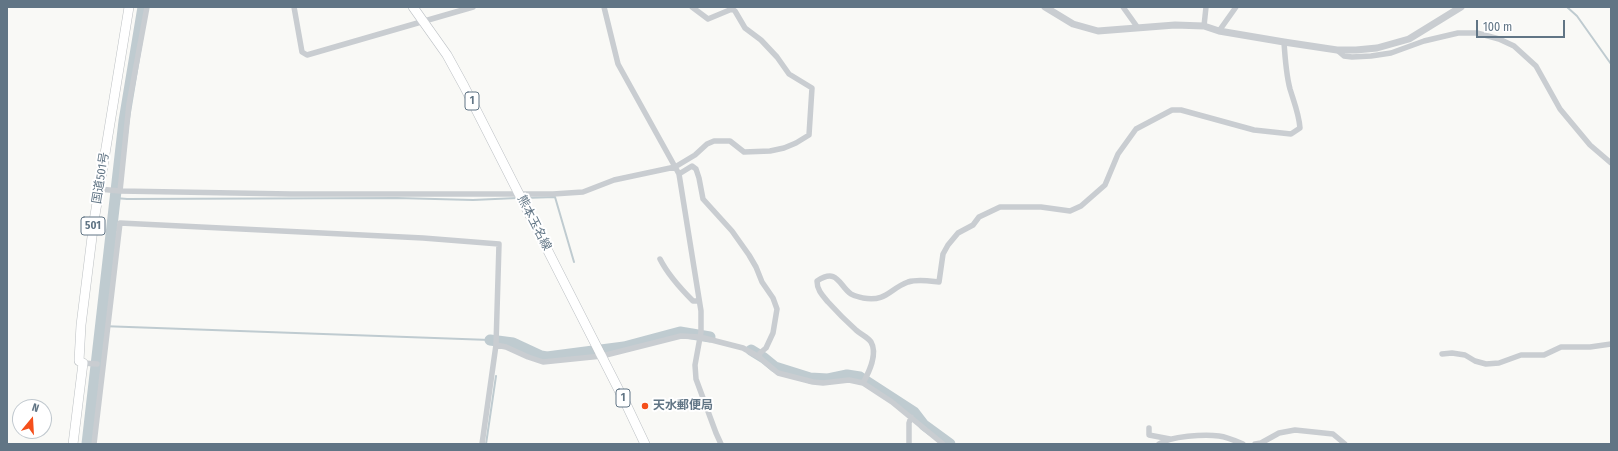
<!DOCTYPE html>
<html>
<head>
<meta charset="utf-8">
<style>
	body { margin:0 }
	#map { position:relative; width:1618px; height:451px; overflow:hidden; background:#f9f9f6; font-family:"Fira Sans Condensed",sans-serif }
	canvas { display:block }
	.frame { position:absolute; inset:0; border:8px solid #617585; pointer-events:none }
	.north { position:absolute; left:12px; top:399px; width:40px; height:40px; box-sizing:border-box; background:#fff; border:1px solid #c0c8ce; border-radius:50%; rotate:18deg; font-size:11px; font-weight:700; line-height:16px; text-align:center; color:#617585 }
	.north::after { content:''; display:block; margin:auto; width:14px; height:18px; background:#f54f1b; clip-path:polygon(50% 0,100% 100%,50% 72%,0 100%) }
	.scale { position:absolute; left:1476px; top:20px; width:89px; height:18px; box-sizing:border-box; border:2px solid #617585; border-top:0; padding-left:5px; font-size:12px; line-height:14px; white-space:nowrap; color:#617585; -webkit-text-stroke:3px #fff; paint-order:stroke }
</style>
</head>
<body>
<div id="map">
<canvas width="1618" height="451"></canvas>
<div class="frame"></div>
<div class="north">N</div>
<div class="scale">100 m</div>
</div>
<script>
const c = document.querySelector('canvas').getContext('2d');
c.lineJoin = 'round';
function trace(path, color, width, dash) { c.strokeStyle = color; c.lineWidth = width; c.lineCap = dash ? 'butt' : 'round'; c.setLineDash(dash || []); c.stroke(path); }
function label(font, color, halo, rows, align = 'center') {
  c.font = font + ' "Fira Sans Condensed","Noto Sans JP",sans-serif'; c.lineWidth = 4; c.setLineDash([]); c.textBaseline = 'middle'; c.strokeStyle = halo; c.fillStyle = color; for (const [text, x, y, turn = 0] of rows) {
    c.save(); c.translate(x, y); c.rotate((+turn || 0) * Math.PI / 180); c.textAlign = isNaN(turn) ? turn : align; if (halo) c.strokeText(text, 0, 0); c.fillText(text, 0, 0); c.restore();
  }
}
trace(new Path2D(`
	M1567,7l10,9 34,48
	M115,198l12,1 270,-1 76,2 44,-2
	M524,198l31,-1 19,65
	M101,326l389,14
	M486,444l10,-68`), '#bfcbd0', 2);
trace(new Path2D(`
	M490,340l23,3 28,13 6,1 77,-10 56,-15 30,5
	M751,350l13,8 11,9 35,11 18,1 19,-4 13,2 54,35 10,13 26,19
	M87,444l37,-323 19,-114`), '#bfcbd0', 11);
const primary = new Path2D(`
	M413,7l34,48 17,31 163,320 18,38`);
const trunk = new Path2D(`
	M73,444l10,-81 -4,-2 2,-36 13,-104 35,-214`);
trace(primary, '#bcc0c4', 10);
trace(trunk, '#bbbfc2', 10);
trace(new Path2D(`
	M294,7l8,45 5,3 166,-48
	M604,7l14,57 61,110 22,137v21l-6,33 1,14 20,54 5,11
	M1123,7l15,21
	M1204,26l2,-19
	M1219,31l17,-24
	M1337,50l7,6 8,1 19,-1 20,-3 33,-12 34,-8h19l22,6 15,7 22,20 24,43 30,36 21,18
	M679,174l13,-8 4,3 3,9 4,21 29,32 17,24 7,12 6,15 11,16 4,11 -4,24 -7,15 -6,5 -1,4
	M99,189l21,2 171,3h262l30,-2 31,-12 61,-13 20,-12 12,-11 7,-3h16l14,11 26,-1 14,-3 12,-5 13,-8 3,-47 -23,-14 -12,-17 -16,-17 -16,-12 -10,-17 -3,-2 -24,10 -16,-12
	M120,191l9,-87 18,-97
	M660,259c8,16 20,29 33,42h6
	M496,345l10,2 22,10 15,5 59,-6 79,-20 19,1 43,11 16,9 19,16 35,9 10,1 26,-3 14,3 29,19 51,42
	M1442,354l10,-1 13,2 10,6 11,3 13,-1 22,-8h23l17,-8h29l21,-3
	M83,363l14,1
	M863,383c6,-11 15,-29 8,-41 -3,-5 -11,-8 -15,-12 -10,-9 -19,-18 -28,-28 -6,-7 -11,-12 -11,-21 21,-14 22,5 34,13 3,2 9,3 12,4 24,4 26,-9 45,-16 10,-3 21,-1 31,0l4,-28 5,-9 10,-12 15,-8 6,-8 21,-10h41l29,4 11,-5 24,-21 13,-31 18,-25 36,-19h9l73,20 37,4 9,-6c-1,-14 -6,-26 -10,-39 -4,-15 -5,-31 -6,-47
	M1149,428v7l21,4
	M94,444l26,-221 303,15 76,6 -3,101 -14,99
	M909,444v-21l2,-6
	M1159,444c11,-8 46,-10 60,-8 8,1 17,5 24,8
	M1255,444l6,-1 18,-10 16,-3 38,4 12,10`), '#c9cdd1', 5.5);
trace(new Path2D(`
	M1045,7l28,17 25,7 77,-6 29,1 15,5 65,11 53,8h19l21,-2 32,-9 52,-32`), '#c9cdd1', 7);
trace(primary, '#fff', 9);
trace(trunk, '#fff', 9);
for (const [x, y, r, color] of [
	[645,406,4,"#f54f1b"]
]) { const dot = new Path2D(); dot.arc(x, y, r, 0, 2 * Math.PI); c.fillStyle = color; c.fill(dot); trace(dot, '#fff', 1.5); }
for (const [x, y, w] of [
	[472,101,14],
	[93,226,24],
	[623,398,14]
]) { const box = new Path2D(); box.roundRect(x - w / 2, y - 9, w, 18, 3); c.fillStyle = '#fff'; c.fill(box); trace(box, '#617585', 1); }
label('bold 11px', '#617585', null, [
	["1",472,101],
	["501",93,226],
	["1",623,398]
]);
label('12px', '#617585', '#fff', [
	["国道501号",101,178,-81],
	["熊本玉名線",534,223,63]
]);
label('bold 12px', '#617585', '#fff', [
	["天水郵便局",653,406]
], 'left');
</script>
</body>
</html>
